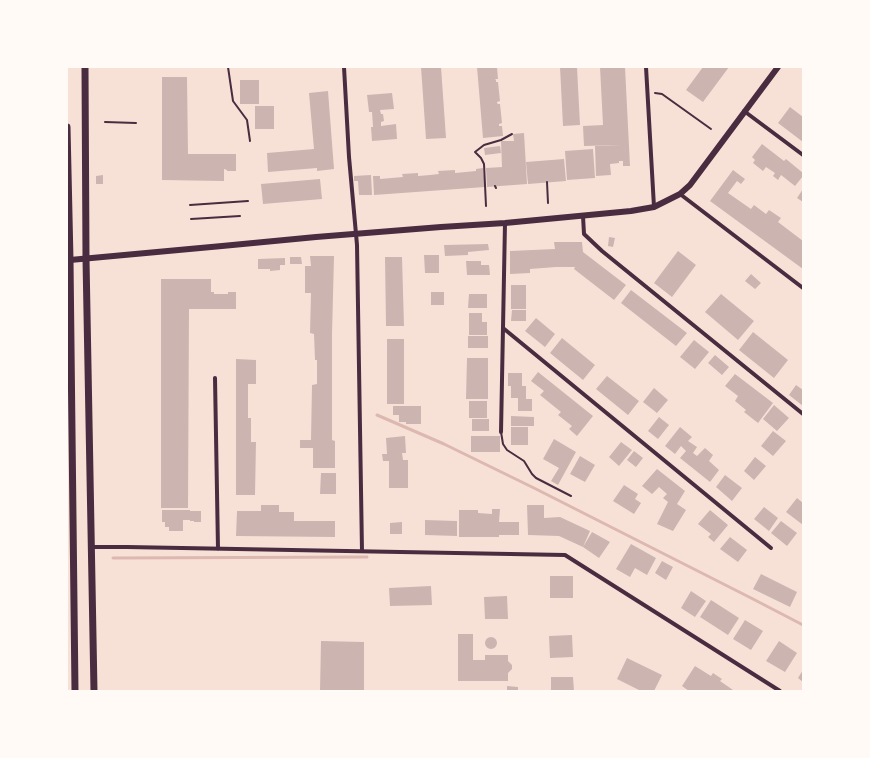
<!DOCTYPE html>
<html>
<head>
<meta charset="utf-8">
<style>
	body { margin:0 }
	#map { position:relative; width:870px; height:758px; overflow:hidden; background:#f7e1d7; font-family:"Noto Sans",sans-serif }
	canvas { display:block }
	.frame { position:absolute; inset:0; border:68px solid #fffaf5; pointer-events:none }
</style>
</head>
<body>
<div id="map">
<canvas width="870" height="758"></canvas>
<div class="frame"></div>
</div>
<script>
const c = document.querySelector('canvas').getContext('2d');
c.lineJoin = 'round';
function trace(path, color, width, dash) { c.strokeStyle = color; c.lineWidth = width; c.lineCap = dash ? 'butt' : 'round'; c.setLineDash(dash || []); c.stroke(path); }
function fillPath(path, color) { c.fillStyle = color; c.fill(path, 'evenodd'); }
trace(new Path2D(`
	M377,415l67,29 92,45 217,110 50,26
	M113,558l254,-1`), '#dcb8b0', 3);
fillPath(new Path2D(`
	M421,67h20l5,71 -20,1z
	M477,67h20l1,12h-3l1,1v2h2l2,19 -3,1v1l1,1h2l2,19 -3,1v2h3l1,10 -20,2z
	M560,67h17l3,58 -17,1z
	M600,67h25l5,99h-7v-5h-4v2l-9,1 1,11 -15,1 -1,-30 26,-1 -37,1 -1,-20 20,-1z
	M703,67h26l-26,35 -17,-12z
	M162,77h25l1,77h48v17h-9v-1l-3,-1v12l-62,-1z
	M240,80h19v24h-19z
	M328,91l6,78 -17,2v-3l-49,4 -1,-19 47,-4 -5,-56z
	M392,93l2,16 -14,1 1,4h2l1,7 -3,1v4l15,-2 1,15 -25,2 -1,-14h2l-1,-15h-3l-2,-17z
	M255,106h19v23h-19z
	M790,107l13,10v25l-25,-19z
	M524,133l3,51 -40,3 -1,-19 16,-1 -1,-26h13l-1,-7z
	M762,144l22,17 2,-2 17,14v3l-8,10 -14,-11 -3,5 -5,-4 2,-3 -9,-6 -3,4 -10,-8 2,-3 -3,-3z
	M500,146l1,7 -16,2 -1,-7z
	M593,149l2,29 -28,2 -2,-29z
	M564,159l2,22 -38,3 -2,-22z
	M483,168l2,19 -111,8 -1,-19h7v3l23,-2 -1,-3 16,-1v3l12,-1 9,-1 -1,-3 17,-1v3l21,-2v-2z
	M733,170l12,9 -4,5 -4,-3 -9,12 23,16 3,-4 12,9 3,-4 12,8 -3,4 25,19v28l-93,-68z
	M103,175v9h-7v-8z
	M371,175l1,20h-13l-1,-14h-4v-5z
	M320,179l2,20 -59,5 -2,-20z
	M803,189v13l-6,-4z
	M609,237l6,1 -2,9 -5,-1z
	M554,242h28l1,10 43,33 -12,15 -40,-31 1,-2h-19l-26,2v4l-20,1v-23l45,-2z
	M488,244l1,6 -21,2v3l-23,1 -1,-11z
	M678,251l18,14 -24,32 -18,-14z
	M424,255h15v18h-14z
	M310,256h24l-2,78v106l3,1v27h-22v-20h-13v-8h11l1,-55 5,-1v-24h-2l-1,-26 -4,-1 1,-40h-6v-27h6z
	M290,257h11l1,7h-12z
	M385,257h17l2,69h-18z
	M285,258v7h-5v5l-10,1v-2h-12v-10z
	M466,261h15v4h8l1,10h-23z
	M751,274l10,9 -6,6 -10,-8z
	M161,279h50v13h3v2h14v-2h8v17h-47l-1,199h-27z
	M511,285h15v24h-15z
	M631,290l56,43 -11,13 -55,-43z
	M431,292h13v13h-13z
	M469,294h18v14h-19z
	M721,294l33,27 -16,19 -33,-28z
	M512,310h14v11h-15z
	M469,313h13v9h5v13h-18z
	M536,318l19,16 -10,13 -20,-16z
	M753,332l35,28 -14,18 -35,-28z
	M468,336h20v12h-20z
	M562,338l33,27 -12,15 -33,-27z
	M387,339h17v65h-17z
	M694,340l15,12 -14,17 -15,-12z
	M715,355l14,12 -7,8 -14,-12z
	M467,358h21v41h-22z
	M236,359l20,1v24h-8v34h3v24h5l-1,53h-19z
	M538,372l55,44 -16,20 -8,-7 3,-3 -14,-11 3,-3 -21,-17 4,-4 -13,-10z
	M508,373h14v13h-14z
	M735,374l38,29 -15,20 -14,-11 2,-2 -11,-9 3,-5 -13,-10z
	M607,376l32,25 -11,14 -32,-26z
	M796,385l7,5v16l-14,-11z
	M511,386h15v13h6v12h-14v-13h-7z
	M654,388l14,12 -11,13 -14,-11z
	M469,401h18v17h-18z
	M774,405l15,13 -12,13 -14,-12z
	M393,406h28v18h-15v-2h-7v-7h-6z
	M511,416l23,1v9h-23z
	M659,417l10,8 -11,14 -10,-8z
	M472,419h17v12h-17z
	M511,427h17v18h-17z
	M680,427l12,10 -4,4 9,6 -4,6 4,3 8,-8 8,7 -4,6 10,9 -9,12 -30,-24 6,-7 -5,-5 -6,8 -10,-8z
	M773,431l13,10 -13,15 -12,-10z
	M405,436l1,17h-4l1,7h5v28h-19v-27h-6l-1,-7h5l-1,-16z
	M471,436h29v16h-29z
	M554,439l22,13 -18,33 -7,-4 8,-13 -16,-9z
	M621,442l11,8 -13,16 -10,-9z
	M634,451l9,7 -7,9 -9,-7z
	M580,456l15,9 -10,17 -15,-8z
	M755,457l11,9 -12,14 -10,-9z
	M657,469l28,22 -8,13 9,6 -13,21 -16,-7 11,-22 -5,-4 4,-4 -8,-7 -7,7 -10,-8z
	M321,473h15v21h-16z
	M725,475l17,13 -10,13 -16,-14z
	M624,485l14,9 -3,5 6,4 -7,11 -21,-13z
	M797,498l6,5v22l-17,-13z
	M261,505h18v7h15v9h41v16l-99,-1 1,-25h24z
	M527,505h17v13l16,-1 30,14 -7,16 -24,-11 -31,-1z
	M764,507l14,11 -9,13 -15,-12z
	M492,509h8l-1,13h20v13h-20v2h-40v-27h19v3l14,1z
	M162,510h28v1h11v11h-7v-1h-4v-1h-7v11h-14v-4h-4v-5h-3z
	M710,510l18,15 -14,17 -6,-5 3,-3 -13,-10z
	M425,520l32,1v15l-32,-1z
	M781,521l16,12 -10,13 -16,-13z
	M402,522v12h-12v-11z
	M592,532l18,10 -11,16 -16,-11z
	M730,537l17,13 -9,12 -18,-13z
	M631,544l25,14 -9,17 -12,-7 -5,9 -14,-8z
	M662,561l11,6 -7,13 -11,-7z
	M761,574l36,18 -7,15 -37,-18z
	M550,576h23v22h-23z
	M431,586l1,19 -42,1 -1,-18z
	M691,591l15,10 -11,16 -14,-9z
	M507,596l1,23h-23l-1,-22z
	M711,600l28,18 -11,17 -28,-18z
	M745,620l18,11 -12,19 -18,-11z
	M458,634h15v26h12v-5h23v6l4,4v4l-4,4v8h-50z
	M572,635l1,22 -23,1 -1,-22z
	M485 643a6 6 0 1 1 12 0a6 6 0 1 1-12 0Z
	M321,641l43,1v49h-44z
	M779,641l18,12 -12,19 -19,-11z
	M627,658l35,17 -8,16h-13l-24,-12z
	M695,666l16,10 2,-3 9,6 -2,2 13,9 -1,1h-43l-7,-5z
	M803,670v12l-5,-4z
	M551,677h22l1,14h-23z
	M507,686l11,1v4h-11z`), '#ccb4b1');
trace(new Path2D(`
	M228,67l5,34 14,19 3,21
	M655,93l7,1 49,35
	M105,122l31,1
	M547,182l1,21
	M495,186l1,2
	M190,205l58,-4
	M486,206l-2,-42 -3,-6 -6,-6 9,-7 17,-5 11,-6
	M191,219l49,-3`), '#4a2c40', 2);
trace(new Path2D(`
	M501,432l2,12 4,6 17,11 8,13 4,4 35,18`), '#4a2c40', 2);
trace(new Path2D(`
	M344,67l5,90 8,88 5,306
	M646,67l8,140
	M744,111l59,44
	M680,194l123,94
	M583,216l1,18 18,17 201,163
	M503,328l268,220
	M215,378l3,171
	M501,432l4,-209
	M92,547h35l438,8 215,136`), '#4a2c40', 4);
trace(new Path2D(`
	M70,260l152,-14 94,-9 125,-10 64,-4 126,-12 23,-4 26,-13 10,-9 88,-118`), '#4a2c40', 6);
trace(new Path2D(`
	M85,67l1,192 8,432
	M67,127l3,133 5,431`), '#4a2c40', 7);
</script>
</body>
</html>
